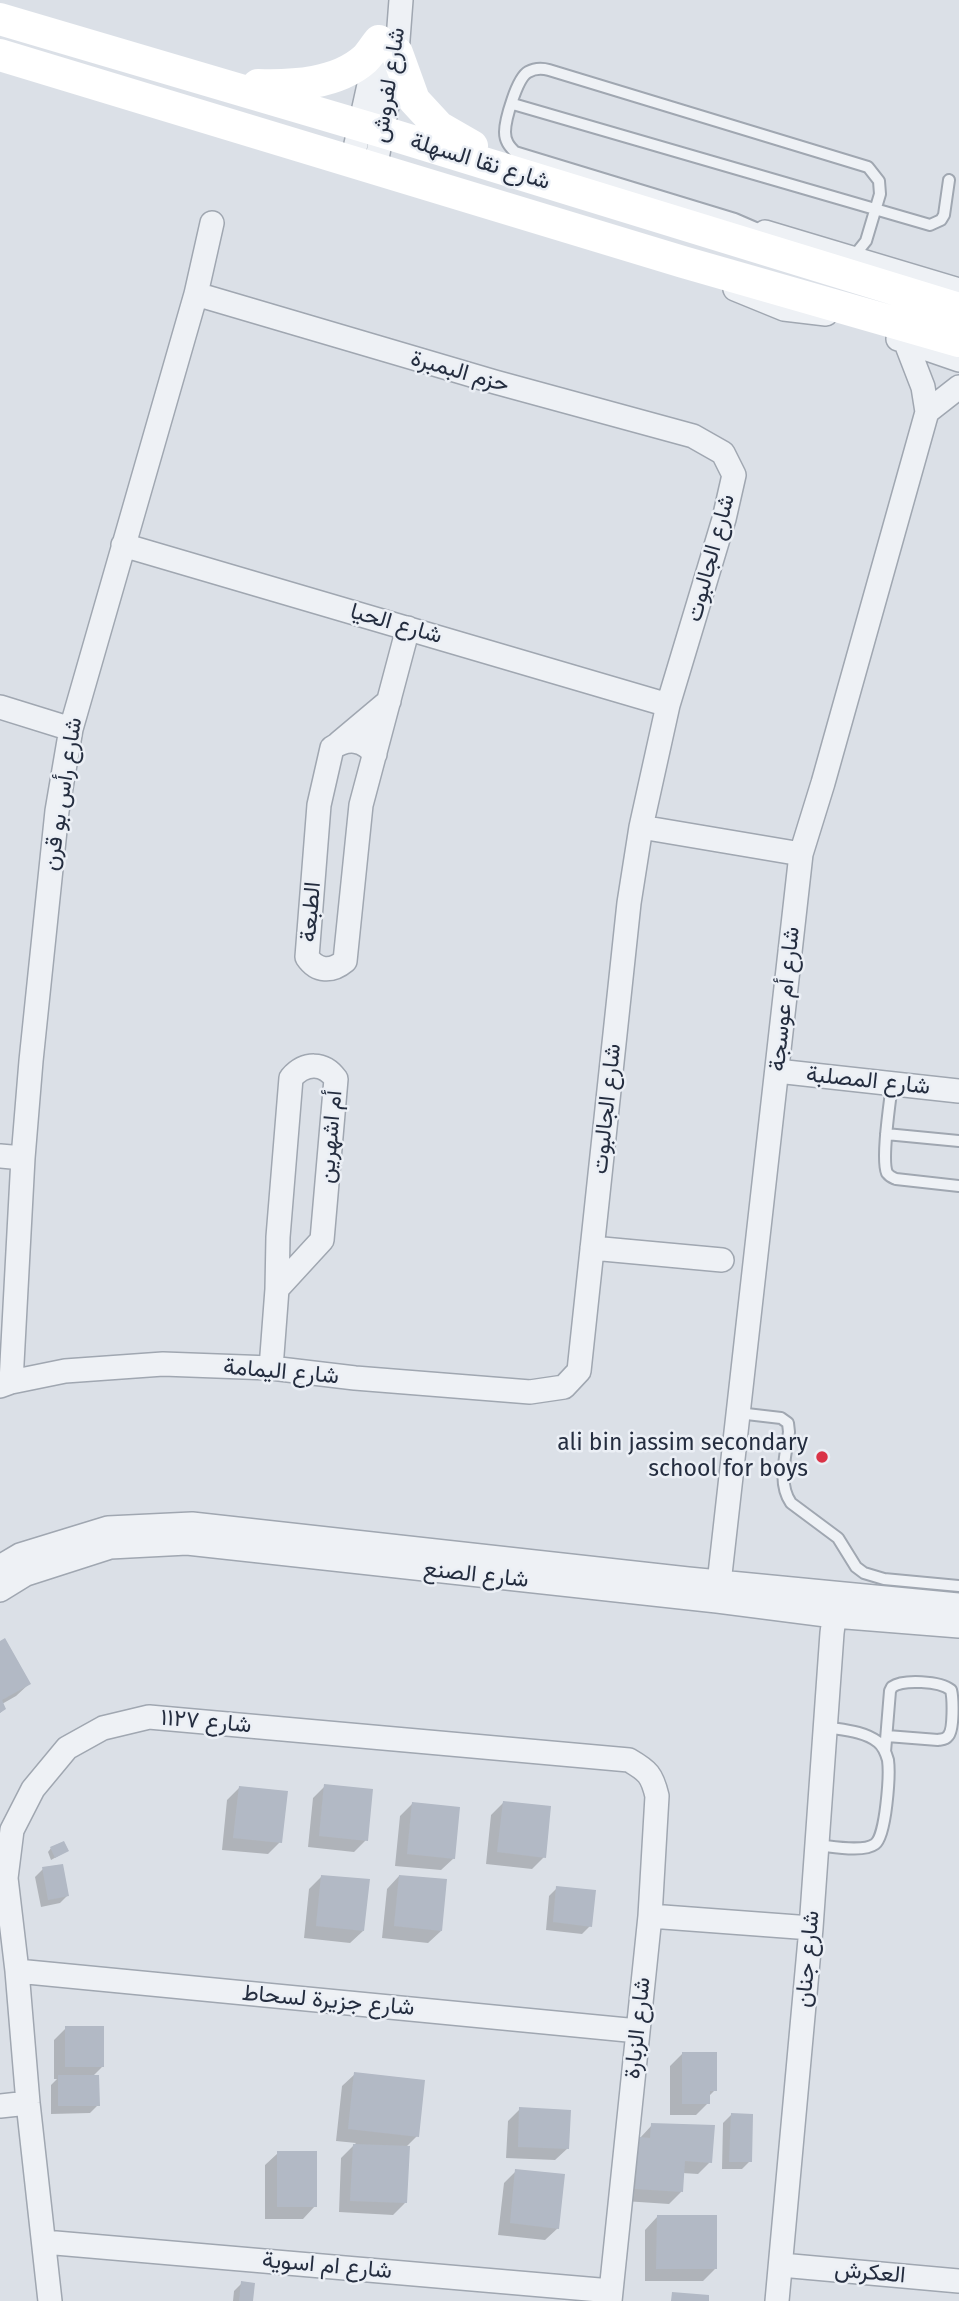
<!DOCTYPE html>
<html>
<head>
<meta charset="utf-8">
<style>
	body { margin:0 }
	canvas { display:block; background:#dbe0e7 }
</style>
</head>
<body>
<canvas width="959" height="2301"></canvas>
<script>
const c = document.querySelector('canvas').getContext('2d');
c.lineJoin = 'round';
function fillPath(path, color) { c.fillStyle = color; c.fill(path, 'evenodd'); }
function trace(path, color, width, dash) { c.strokeStyle = color; c.lineWidth = width; c.lineCap = dash ? 'butt' : 'round'; c.setLineDash(dash || []); c.stroke(path); }
function label(font, color, halo, rows, align = 'center') {
  c.font = font + ' "Fira Sans",Vazirmatn,sans-serif'; c.lineWidth = 5; c.setLineDash([]); c.textBaseline = 'middle'; c.strokeStyle = halo; c.fillStyle = color; for (const [text, x, y, turn = 0] of rows) {
    c.save(); c.translate(x, y); c.rotate((+turn || 0) * Math.PI / 180); c.textAlign = isNaN(turn) ? turn : align; if (halo) c.strokeText(text, 0, 0); c.fillText(text, 0, 0); c.restore();
  }
}
fillPath(new Path2D(`
	M0,1643l29,41 -13,12 -14,8 2,5 -4,4z
	M325,1786l41,54 -12,12 -46,-5 5,-49z
	M239,1788l41,54 -12,12 -46,-4 5,-50z
	M503,1803l41,54 -12,12 -46,-5 5,-49z
	M412,1804l42,54 -13,12 -46,-4 5,-50z
	M51,1848l16,3 -16,9 -3,-8z
	M43,1869l25,26 -8,8 -19,4 -6,-30z
	M322,1876l41,55 -13,12 -46,-5 5,-49z
	M399,1876l42,55 -13,12 -46,-5 5,-49z
	M557,1888l33,38 -8,8 -36,-4 3,-34z
	M66,2028l36,39 -10,10 6,28 -8,8 -39,1v-29l6,-6h-3v-39z
	M682,2054l33,36 -7,7v6l-12,12h-26v-49z
	M355,2074l62,62 -12,12v55l-12,12 -54,-3 2,-54 15,-15 -20,-2 6,-55z
	M520,2109l48,39 -13,12 -49,-2 2,-37z
	M731,2115l19,46 -8,8h-20l1,-46z
	M652,2125l58,37 -12,12 -16,-1 -1,19 -12,12 -45,-3 4,-50z
	M278,2153l37,53 -12,13h-38v-54z
	M516,2171l42,57 -13,12 -47,-5 6,-52z
	M657,2217l58,52 -12,12h-58v-51z
	M242,2283l9,18h-18l1,-10z`), '#0003');
fillPath(new Path2D(`
	M5,1638l26,46 -29,16 4,9 -6,4v-72z
	M324,1784l49,5 -5,52 -49,-5z
	M239,1786l49,5 -6,52 -49,-5z
	M503,1801l48,5 -5,52 -49,-6z
	M412,1802l48,5 -5,52 -48,-5z
	M64,1841l5,10 -14,7 -5,-11z
	M63,1864l6,32 -21,4 -6,-33z
	M321,1875l49,4 -6,52 -48,-5z
	M399,1875l48,4 -5,52 -48,-5z
	M556,1886l40,4 -4,37 -39,-5z
	M65,2026h39v41h-39z
	M682,2052h35v39h-7v13h-28z
	M354,2072l71,8 -6,57 -71,-8z
	M58,2075h41l1,31h-42z
	M519,2107l52,3 -2,39 -51,-2z
	M731,2113l22,1 -1,48h-23z
	M651,2123l64,2 -3,38 -27,-2 -2,31 -48,-3 4,-52 11,1z
	M353,2144l57,2 -3,57 -57,-2z
	M277,2151h40v56h-40z
	M515,2169l50,5 -6,55 -49,-6z
	M657,2215h60v54h-61z
	M241,2281l14,2 -2,18h-14z
	M672,2292l37,3v6h-38z`), '#b2b9c5');
const lane = new Path2D(`
	M513,104l417,121 11,-5 3,-5 5,-35
	M765,232l-30,-13 -220,-67c-6,-6 -10,-11 -10,-20 0,-12 12,-54 23,-60 7,-4 14,-4 21,-2l319,97 11,14 1,13 -14,47 -8,10 -8,4
	M892,1084c-2,18 -11,75 -5,89 3,4 4,4 9,6l63,7
	M886,1134l73,7
	M738,1413l43,5 7,5 1,9c-3,23 -12,51 2,71l47,35 18,29 8,6 20,6 75,7
	M885,1752l5,-61 2,-4c11,-8 48,-6 59,3 2,8 3,40 -3,46 -3,4 -6,3 -10,4l-51,-4
	M816,1845c14,1 47,8 59,-1 11,-8 15,-69 13,-84 -2,-7 -5,-14 -10,-18 -14,-11 -35,-12 -52,-15`);
const street = new Path2D(`
	M352,162l26,-118
	M375,169l22,-116 4,-53
	M765,232l194,58
	M735,289l49,20 42,5
	M898,339l61,21
	M927,412l32,-25
	M123,545l545,160
	M0,707l71,22
	M339,743l50,-42
	M375,754c-12,-15 -27,-17 -43,-6l-13,57 -12,152c10,15 25,15 38,4l16,-156 47,-177
	M641,827l160,27
	M777,1071l182,20
	M0,1156l23,2
	M592,1248l130,12
	M271,1368l6,-79 1,-52 13,-159c14,-16 33,-16 45,1l-14,161 -45,49
	M11,1382l12,-224 8,-97 26,-250 14,-82 125,-435 16,-71
	M0,1386l11,-4 54,-11 98,-7 108,4 84,10 175,14 34,-5 15,-16 50,-468 12,-76 27,-122 56,-186 10,-44 -11,-22 -30,-17 -198,-54 -299,-88
	M0,1567l20,-12 88,-27 84,-4 496,55 271,26
	M0,1590l26,-16 84,-27 77,-4 530,58 117,15 125,10
	M717,1601l84,-747 22,-71 104,-371 -4,-25 -17,-44
	M650,1916l161,12
	M17,1971l621,60
	M0,2106l28,-3
	M44,2242l567,49
	M781,2265l178,16
	M50,2301l-22,-198 -11,-132 -11,-93 6,-48 21,-41 34,-41 36,-20 46,-11 480,43c19,11 23,15 28,36l-7,120 -40,385
	M777,2301l34,-373 21,-295 4,-30`);
trace(lane, '#a0a7b1', 14);
trace(street, '#a0a7b1', 26);
trace(lane, '#eef1f5', 10);
trace(street, '#eef1f5', 23);
trace(new Path2D(`
	M0,19l383,113 576,177
	M397,53l17,47 25,27 33,19
	M0,55l683,207 276,79
	M258,85c35,1 79,-1 107,-26 5,-5 9,-12 14,-18`), '#fff', 32);
for (const [x, y, r, color] of [
	[822,1457,7,"#da3347"]
]) { const dot = new Path2D(); dot.arc(x, y, r, 0, 2 * Math.PI); c.fillStyle = color; c.fill(dot); trace(dot, '#ebeff5', 2.5); }
label('23px', '#242d3f', '#ebeff5', [
	["شارع لفروش",389,85,-81],
	["شارع نقا السهلة",480,162,17],
	["حزم البمبرة",460,372,16],
	["شارع الجالبوت",711,558,-75],
	["شارع الحيا",396,624,16],
	["شارع رأس بو قرن",63,794,-81],
	["الطبعة",311,912,-85],
	["شارع أم عوسجة",785,999,-84],
	["شارع المصلبة",868,1081,6],
	["شارع الجالبوت",607,1109,-84],
	["أم اشهرين",331,1137,-85],
	["شارع اليمامة",281,1372,5],
	["شارع الصنع",476,1575,6],
	["شارع ١١٢٧",206,1722,5],
	["شارع جنان",808,1959,-85],
	["شارع جزيرة لسحاط",328,2001,5],
	["شارع الزبارة",638,2028,-84],
	["شارع ام اسوية",327,2266,5],
	["العكرش",870,2273,5]
]);
label('23px', '#242d3f', '#ebeff5', [
	["ali bin jassim secondary",808,1444],
	["school for boys",808,1470]
], 'right');
</script>
</body>
</html>
